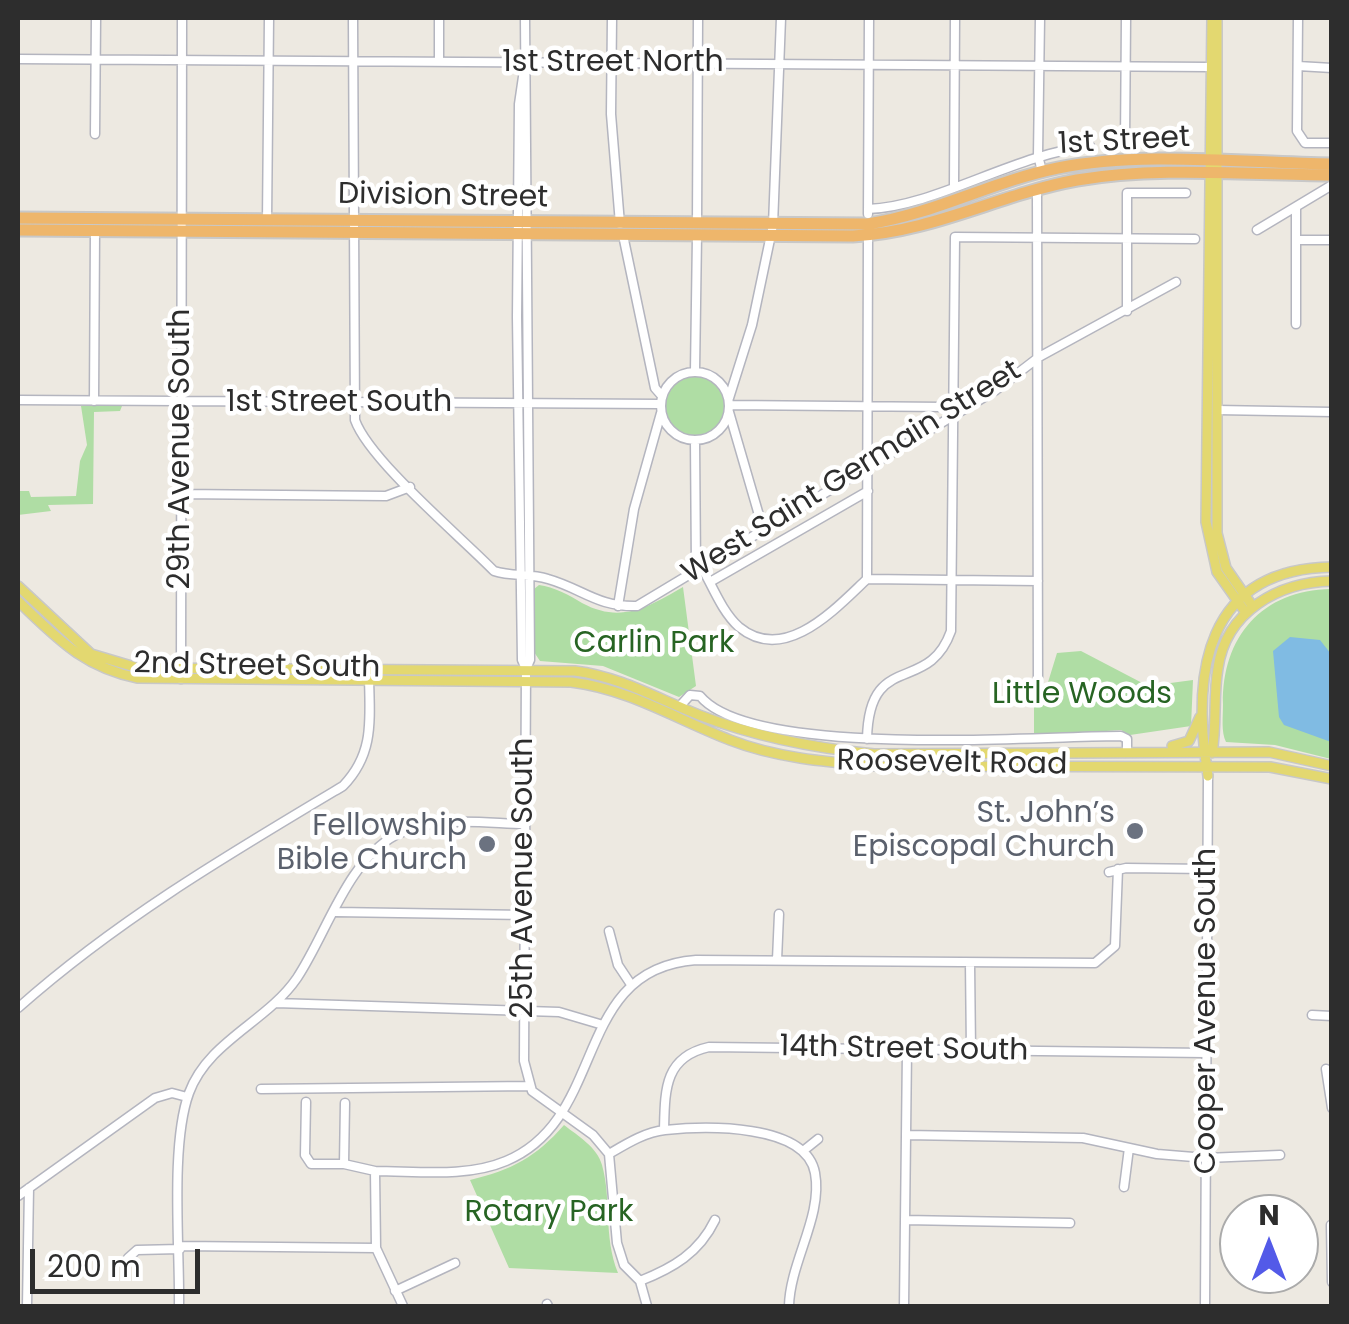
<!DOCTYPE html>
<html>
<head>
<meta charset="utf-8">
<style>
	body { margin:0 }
	#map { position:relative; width:1349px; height:1324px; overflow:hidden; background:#ede9e1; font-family:Poppins,sans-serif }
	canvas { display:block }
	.frame { position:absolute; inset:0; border:20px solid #2d2d2d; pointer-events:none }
	.north { position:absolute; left:1219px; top:1194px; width:100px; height:100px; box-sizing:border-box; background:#fff; border:2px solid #ababab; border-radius:50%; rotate:0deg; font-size:28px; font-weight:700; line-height:40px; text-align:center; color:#2d2d2d }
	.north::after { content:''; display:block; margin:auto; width:35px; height:45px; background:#535ae8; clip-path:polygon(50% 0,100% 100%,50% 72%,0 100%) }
	.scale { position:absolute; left:30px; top:1249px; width:170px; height:45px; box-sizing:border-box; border:5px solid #2d2d2d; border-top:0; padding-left:12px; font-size:30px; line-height:35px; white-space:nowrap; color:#2d2d2d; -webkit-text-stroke:8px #fff; paint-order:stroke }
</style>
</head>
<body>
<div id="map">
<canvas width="1349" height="1324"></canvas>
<div class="frame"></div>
<div class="north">N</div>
<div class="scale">200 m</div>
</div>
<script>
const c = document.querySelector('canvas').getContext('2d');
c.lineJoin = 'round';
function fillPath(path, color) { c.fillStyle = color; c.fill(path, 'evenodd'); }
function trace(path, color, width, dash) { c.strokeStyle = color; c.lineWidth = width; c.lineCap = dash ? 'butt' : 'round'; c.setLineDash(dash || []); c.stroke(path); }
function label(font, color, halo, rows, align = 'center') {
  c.font = font + ' Poppins,sans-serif'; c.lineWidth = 9; c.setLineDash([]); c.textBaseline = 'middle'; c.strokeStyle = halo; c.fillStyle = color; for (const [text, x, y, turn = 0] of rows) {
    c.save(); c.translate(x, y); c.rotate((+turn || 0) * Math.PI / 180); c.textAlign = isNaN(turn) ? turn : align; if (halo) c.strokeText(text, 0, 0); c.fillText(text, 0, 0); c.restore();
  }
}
fillPath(new Path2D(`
	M664 405a31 31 0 1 1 62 0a31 31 0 1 1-62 0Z
	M122,406l-2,5 -26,1 -1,92 -45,1 3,6 -33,4v-24h11l2,6 45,-1 4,-35 7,-16 -6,-39z
	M539,585c15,2 30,10 43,18 39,21 66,4 101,-16l13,99 -17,11 -76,-31 -63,-5 -6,-9v-63z
	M1331,589v170l-56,-14 -49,-3c-5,-10 -3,-25 -3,-38 -1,-67 39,-114 108,-115z
	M1081,651l67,35 45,-6 -2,46 -61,9 -9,-5 -87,6v-38l11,-6 12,-39z
	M564,1125c14,11 33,22 38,40 10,36 1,70 16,108l-109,-5 -39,-88c42,-10 66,-23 94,-55z`), '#afdda4');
fillPath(new Path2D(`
	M1290,637l30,3 11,14v88l-47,-17 -5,-8 -6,-66z`), '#80bbe3');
const minor = new Path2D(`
	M353,18l2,402c14,40 106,117 139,151 18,6 36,2 54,8 35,10 49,28 89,27l359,-216 43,-33 137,-75
	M525,18l5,642 -4,9
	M612,18l-1,96 9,110
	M1040,18l-2,137 4,17
	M1298,18l-1,113 8,12h27
	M18,59l1191,8
	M439,62v-44
	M525,63l-6,41 -2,213 5,343 4,9 -2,392 8,30 61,44 16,19 8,89 7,22 16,16 7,25
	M1298,66l34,2
	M95,134l1,-116
	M1125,143l1,-125
	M954,185l1,-167
	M1037,190l1,499
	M1296,207v117
	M868,209c67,-2 147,-55 222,-63
	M868,214l1,-196
	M267,221l2,-203
	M697,224l1,-206
	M1257,230l75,-45
	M623,235l32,153 7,8
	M1297,240h35
	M1127,311v-118h59
	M695,371l2,-135
	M661 406a34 34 0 1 1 68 0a34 34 0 1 1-68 0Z
	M729,398l23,-73 21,-100 8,-207
	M18,400l642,4
	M94,401l1,-170
	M730,405l215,2 8,5
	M1217,410l115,2
	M729,412l34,117
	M695,440l1,129
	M180,494l206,2 24,-9
	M701,566c11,19 21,46 38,61 46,38 97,-19 128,-48
	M867,579l1,-344
	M867,579l171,2
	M710,582l158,-91
	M618,606l16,-97 27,-96
	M181,679l1,-661
	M680,706l10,-11 10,1c52,63 339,40 421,40l6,3v12
	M867,739c2,-90 61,-43 84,-108l4,-394 240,2
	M1109,872l17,-4 82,1
	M336,912l189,3
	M609,931l9,34 12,18
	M777,960l2,-46
	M970,963l1,88
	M276,1003l283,9 44,13
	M18,1008c99,-88 211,-154 325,-222 31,-32 27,-65 26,-108
	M1312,1015l20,1
	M1326,1069l6,39
	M261,1089l269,-3
	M306,1102l-1,53 6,9h33l31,7
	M664,1130c1,-40 0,-73 45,-83l497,6
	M906,1135l177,3 74,16 49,4 74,-3
	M803,1151l15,-12
	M609,1154c17,-10 36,-22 56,-24 40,-4 141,-7 150,43 8,43 -25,89 -26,133
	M344,1164l1,-61
	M1124,1187l5,-39
	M18,1196l137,-98 17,-5 15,4
	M905,1220l165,3
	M1331,1225l1,57
	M181,1246l195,2
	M128,1258l9,-8 43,-1
	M640,1281c33,-13 59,-28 75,-61
	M395,1291l60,-28
	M547,1304l1,2
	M27,1306l2,-118
	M179,1306c1,-57 -9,-161 10,-213 19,-52 78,-71 108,-115 30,-45 50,-117 99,-143 38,-20 87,-12 128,-11
	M403,1306l-27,-58 -1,-77c42,0 91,7 131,-10 103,-43 65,-192 190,-201l399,3 20,-17 3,-77
	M904,1306l3,-256
	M1205,1306l3,-530`);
const major = new Path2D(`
	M1212,18l-6,504 11,50 29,41
	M1217,19v514l9,35 27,39
	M18,586l73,68 47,14 437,3c46,6 81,27 124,44 57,22 114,33 175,39l395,-2 63,14
	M18,601c39,37 65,66 120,77l433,4c58,7 105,37 159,58 46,18 97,22 145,26l395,1 62,12
	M1172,746l17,-5 11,-24
	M1212,753c5,-28 1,-57 6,-85 8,-57 61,-86 114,-87
	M1208,776c-17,-103 -3,-207 124,-209`);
const highway = new Path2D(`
	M18,218l850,6c66,-10 125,-43 190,-56 84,-17 187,-5 274,-4
	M18,230l835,6c80,-4 147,-42 224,-56 83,-14 171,-5 255,-5`);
trace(minor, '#b4b5bf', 11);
trace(major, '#c8c8c8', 12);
trace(highway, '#c8c8c8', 15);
trace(minor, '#fff', 8);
trace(major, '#e3d870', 9);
trace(highway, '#eeb66b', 11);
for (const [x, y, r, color] of [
	[1135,831,10,"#6b7280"],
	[487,844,10,"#6b7280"]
]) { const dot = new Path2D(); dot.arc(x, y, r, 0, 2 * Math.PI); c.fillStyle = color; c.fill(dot); trace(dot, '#fff', 4); }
label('30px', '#2d2d2d', '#fff', [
	["1st Street North",613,63],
	["1st Street",1124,142,-3],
	["Division Street",443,197,1],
	["1st Street South",339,403],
	["29th Avenue South",181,449,-90],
	["West Saint Germain Street",852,473,-32],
	["2nd Street South",257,667,1],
	["Roosevelt Road",952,764,1],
	["25th Avenue South",524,878,-90],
	["Cooper Avenue South",1207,1011,-90],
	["14th Street South",904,1050,1]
]);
label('30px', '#276423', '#fff', [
	["Carlin Park",654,644],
	["Little Woods",1082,695],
	["Rotary Park",549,1213]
]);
label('30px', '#5b616d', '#fff', [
	["St. John’s",1115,814],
	["Episcopal Church",1115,848],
	["Fellowship",467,827],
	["Bible Church",467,861]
], 'right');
</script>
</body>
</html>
